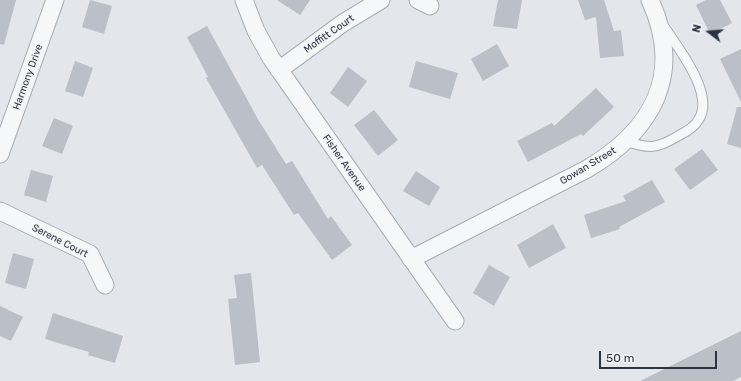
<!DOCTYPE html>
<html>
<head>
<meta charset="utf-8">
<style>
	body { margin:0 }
	#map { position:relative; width:741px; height:381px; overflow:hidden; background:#e3e6ea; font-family:Rubik,sans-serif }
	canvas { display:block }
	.north { position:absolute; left:689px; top:12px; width:40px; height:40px; -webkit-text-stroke:3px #f3f5f8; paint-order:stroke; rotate:286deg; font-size:11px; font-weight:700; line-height:16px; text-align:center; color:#2c3441 }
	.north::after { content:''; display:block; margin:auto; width:14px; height:18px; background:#2c3441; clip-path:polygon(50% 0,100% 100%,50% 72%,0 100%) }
	.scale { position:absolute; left:599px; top:351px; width:118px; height:18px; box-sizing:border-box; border:2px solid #2c3441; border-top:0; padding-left:5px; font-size:12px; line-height:14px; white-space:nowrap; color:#2c3441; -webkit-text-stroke:3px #f3f5f8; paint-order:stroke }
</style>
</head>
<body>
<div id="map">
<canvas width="741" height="381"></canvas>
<div class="north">N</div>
<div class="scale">50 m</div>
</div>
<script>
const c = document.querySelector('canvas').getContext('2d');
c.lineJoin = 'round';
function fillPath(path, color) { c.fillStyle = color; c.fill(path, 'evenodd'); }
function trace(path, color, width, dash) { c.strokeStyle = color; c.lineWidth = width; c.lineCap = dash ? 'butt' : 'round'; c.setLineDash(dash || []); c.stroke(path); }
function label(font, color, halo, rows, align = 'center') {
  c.font = font + ' Rubik,sans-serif'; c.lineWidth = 3.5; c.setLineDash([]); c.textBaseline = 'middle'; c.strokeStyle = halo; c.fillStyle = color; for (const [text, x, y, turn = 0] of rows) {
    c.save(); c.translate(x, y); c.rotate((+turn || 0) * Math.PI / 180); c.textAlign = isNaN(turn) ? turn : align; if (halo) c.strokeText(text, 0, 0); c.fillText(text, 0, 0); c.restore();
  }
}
fillPath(new Path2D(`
	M0,0h16l-12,45 -4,-1z
	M90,0l22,6 -8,28 -22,-7z
	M277,0h33l-10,15z
	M498,0h24l-5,29 -24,-3z
	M578,0h26l10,31 7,-1 3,26 -24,2 -4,-41 -11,3z
	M706,0h14l12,23 -22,11 -14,-29z
	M207,26l52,95 27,43 6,-3 36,58 3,-3 21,29 -20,15 -34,-47 -4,2 -32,-50 -5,3 -51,-90 2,-1 -21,-40z
	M497,44l12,22 -26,15 -12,-22z
	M741,49v53l-21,-43z
	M75,61l18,7 -10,29 -18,-6z
	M416,61l42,12 -8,26 -41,-12z
	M348,67l19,14 -19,26 -18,-14z
	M596,88l18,19 -31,29 -2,-2 -53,28 -11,-21 35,-18 2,3z
	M737,107h4v41l-14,-4z
	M374,110l24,30 -20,16 -24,-31z
	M54,118l19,8 -11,28 -20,-8z
	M702,149l16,21 -28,20 -16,-21z
	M31,170l22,6 -7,26 -22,-7z
	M416,171l24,16 -11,19 -26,-15z
	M652,180l13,22 -46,25 1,2 -29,9 -7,-23 42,-14 -3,-5z
	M553,224l13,24 -37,20 -12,-23z
	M13,253l21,6 -8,30 -21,-6z
	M489,265l21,12 -16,29 -21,-13z
	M251,273l9,89 -25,3 -7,-66 9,-1 -3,-23z
	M0,306l23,11 -12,24 -11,-5z
	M53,313l70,23 -8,27 -27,-8 1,-3 -44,-13z
	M741,331v46l-8,4h-93z`), '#bbbfc7');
const lane = new Path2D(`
	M626,141c22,8 31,8 52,-5 8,-4 17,-9 21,-17 16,-26 -22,-72 -36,-94`);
const street = new Path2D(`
	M244,0l12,31 15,27 184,263
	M418,0l12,6
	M279,70l64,-47 38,-23
	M0,154l55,-154
	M0,211l90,43 15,31
	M411,259l176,-90c66,-39 97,-95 63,-169`);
trace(lane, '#a8adb4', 11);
trace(street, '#a8adb4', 19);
trace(lane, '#f6f7f9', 9);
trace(street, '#f6f7f9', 17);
label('10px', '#2c3441', '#f3f5f8', [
	["Moffitt Court",329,34,-35],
	["Harmony Drive",28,77,-70],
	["Fisher Avenue",344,163,55],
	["Gowan Street",588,166,-31],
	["Serene Court",60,241,27]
]);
</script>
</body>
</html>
